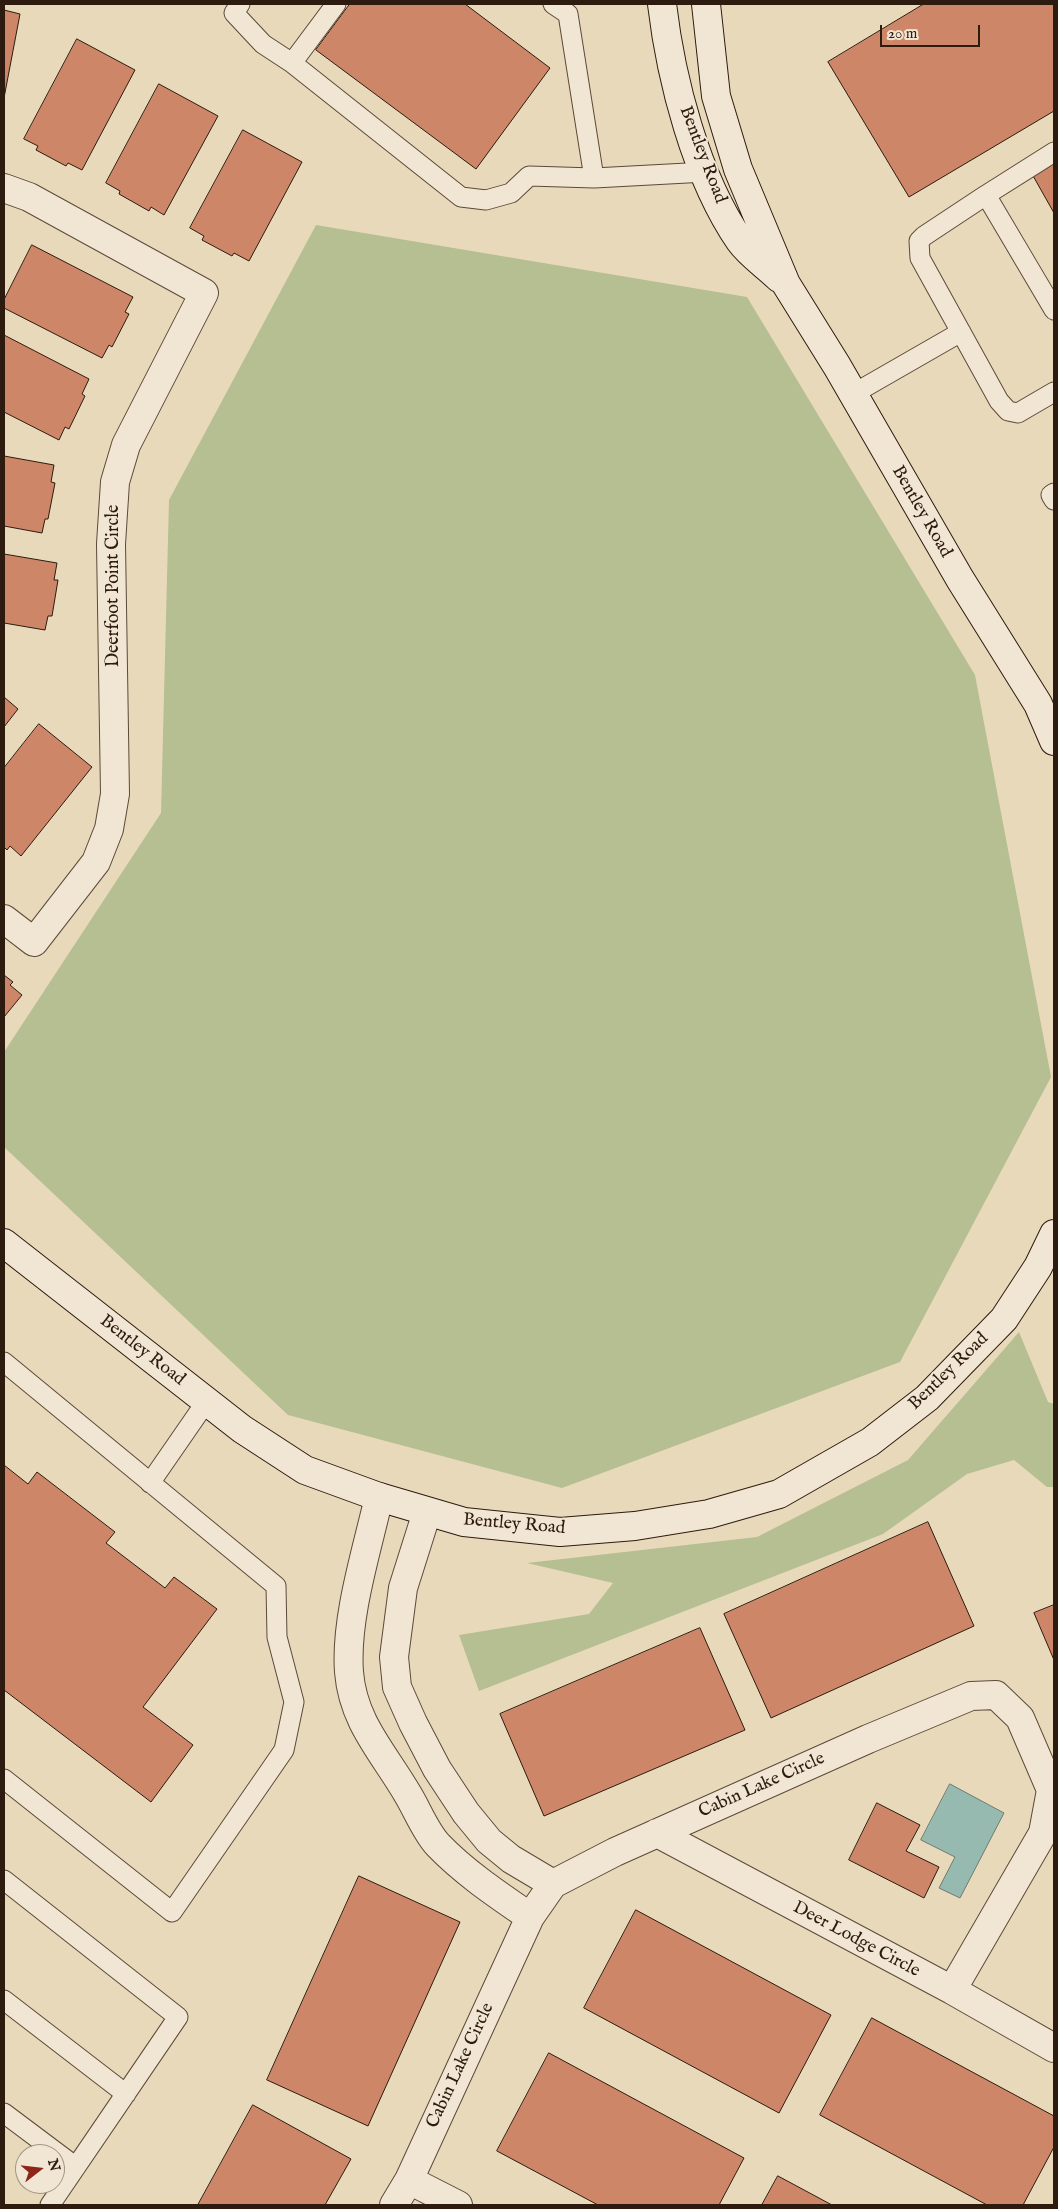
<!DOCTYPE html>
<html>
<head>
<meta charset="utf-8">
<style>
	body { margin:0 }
	#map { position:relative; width:1058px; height:2209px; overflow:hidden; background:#e9d9bb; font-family:"IM FELL English",serif }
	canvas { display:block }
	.frame { position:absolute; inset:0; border:5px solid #2c1b0e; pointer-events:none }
	.north { position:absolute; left:15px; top:2144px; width:50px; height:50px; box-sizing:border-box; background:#f1e6d3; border:1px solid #a29584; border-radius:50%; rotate:74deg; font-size:14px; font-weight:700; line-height:20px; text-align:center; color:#2c1b0e }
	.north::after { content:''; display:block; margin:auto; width:18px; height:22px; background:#8f2418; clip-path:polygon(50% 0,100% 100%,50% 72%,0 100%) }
	.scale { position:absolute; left:880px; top:25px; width:100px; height:22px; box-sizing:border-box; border:2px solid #2c1b0e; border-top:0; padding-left:6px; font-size:15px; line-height:18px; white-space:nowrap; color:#2c1b0e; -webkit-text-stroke:4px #f1e6d3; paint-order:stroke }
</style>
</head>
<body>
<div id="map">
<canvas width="1058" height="2209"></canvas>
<div class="frame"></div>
<div class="north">N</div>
<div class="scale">20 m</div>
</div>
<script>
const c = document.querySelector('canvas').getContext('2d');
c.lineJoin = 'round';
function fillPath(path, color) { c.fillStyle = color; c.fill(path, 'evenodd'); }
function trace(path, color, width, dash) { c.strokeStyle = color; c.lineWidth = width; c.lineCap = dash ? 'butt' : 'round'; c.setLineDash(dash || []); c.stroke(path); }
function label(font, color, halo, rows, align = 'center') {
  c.font = font + ' "IM FELL English",serif'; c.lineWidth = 4; c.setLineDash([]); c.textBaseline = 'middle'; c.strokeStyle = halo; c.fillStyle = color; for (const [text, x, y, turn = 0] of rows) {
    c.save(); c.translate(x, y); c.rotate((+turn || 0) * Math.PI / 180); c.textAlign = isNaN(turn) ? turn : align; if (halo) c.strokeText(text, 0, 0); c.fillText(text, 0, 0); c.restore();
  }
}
fillPath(new Path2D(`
	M316,225l431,72 228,378 76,402 -151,285 -338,126 -274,-73 -284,-268v-95l157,-239 8,-313z
	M1019,1332l29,70 6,2v83h-7l-33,-27 -47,14 -84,60 -404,157 -20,-56 130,-21 24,-31 -86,-20 230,-26 151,-77z`), '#b5bf91');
const water = new Path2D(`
	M950,1784l54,29 -44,85 -21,-10 16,-31 -34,-17z`);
fillPath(water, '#97bab0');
trace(water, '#6c7a6f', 1);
const building = new Path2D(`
	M350,4h115l85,64 -74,101 -160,-119z
	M924,4h130v107l-145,86 -81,-135z
	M4,10l16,4 -16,84z
	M77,39l58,31 -53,100 -14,-7 -2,3 -30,-16 2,-4 -14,-7z
	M159,84l59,32 -54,99 -13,-8 -2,4 -30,-17 1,-3 -14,-8z
	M243,130l59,32 -53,99 -15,-8 -2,3 -30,-16 2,-4 -14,-8z
	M1054,161v52l-22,-39z
	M32,245l101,52 -8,15 4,2 -17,33 -3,-2 -7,13 -98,-50v-8z
	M4,335l85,44 -7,15 3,2 -16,33 -4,-2 -6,13 -55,-28z
	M4,456l50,9 -3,17 4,1 -7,36h-3l-3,14 -38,-7z
	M4,554l53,9 -3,17h4l-6,36h-4l-3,14 -41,-7z
	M4,697l14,12 -14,18z
	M39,724l53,43 -71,89 -11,-10 -3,4 -3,-3v-79z
	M4,975l9,7 -3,3 12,10 -18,22z
	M4,1465l24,19 9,-12 78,60 -9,11 59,45 9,-11 43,32 -74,98 50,38 -42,57 -147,-112z
	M928,1522l46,104 -203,92 -47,-104z
	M1054,1605v55l-20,-47z
	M700,1628l45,102 -201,86 -44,-102z
	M877,1803l43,22 -14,26 33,16 -15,31 -75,-38z
	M359,1876l101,46 -92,204 -101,-46z
	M636,1910l195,105 -52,98 -195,-105z
	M872,2018l182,98v31l-31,58h-36l-167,-90z
	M549,2053l195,105 -25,47h-121l-101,-54z
	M253,2105l98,54 -26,46h-127z
	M778,2176l54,29h-70z`);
fillPath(building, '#ce8668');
trace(building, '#2c1b0e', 1);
const lane = new Path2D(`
	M240,4l-6,9 29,31 29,19 169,134 25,3 25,-7 18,-17 65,2
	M553,4l15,10 26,164 112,-6
	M292,63l44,-59
	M986,195l68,-43
	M1054,310l-68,-115 -62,41 -5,5 1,17 79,143 9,10 10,2 36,-21
	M853,394l108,-62
	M1054,493l-3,2 3,5
	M4,1362l272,224 1,51 17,65 -10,48 -112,162 -168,-133
	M150,1483l56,-81
	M4,1880l174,137 -128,188
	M4,2000l122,94
	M4,2113l72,54`);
const street = new Path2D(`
	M4,188l25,9 175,96 -78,152 -11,37 -4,62 4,250 -6,35 -13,33 -62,80 -30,-23
	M379,1497c-12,53 -34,121 -30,175 4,50 34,80 58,121 10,16 18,38 31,52 27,28 60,50 92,72
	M427,1512l-24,76 -9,69 3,30 16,36 24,46 29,44 23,28 22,18 42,25
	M657,1833l295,157 102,58
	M409,2180l49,25
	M394,2205l15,-25 121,-263 23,-33 62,-32 253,-113 103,-43 25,-1 24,23 31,72 -8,43 -91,157`);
const secondary = new Path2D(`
	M662,4c9,76 34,173 78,237 10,14 27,25 39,37
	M706,4l10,92 22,73 48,115 51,82 123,213 78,125 16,37
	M4,1243l238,186 63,41 74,27 85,25 96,10 75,-6 74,-12 70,-20 91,-52 57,-44 77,-79 34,-52 16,-33`);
trace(lane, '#5b4a39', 21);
trace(street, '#5b4a39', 30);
trace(secondary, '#2c1b0e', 30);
trace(lane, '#f1e6d3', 19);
trace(street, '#f1e6d3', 28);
trace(secondary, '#f1e6d3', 28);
label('18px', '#2c1b0e', '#f1e6d3', [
	["Bentley Road",702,155,69],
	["Bentley Road",921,512,60],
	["Deerfoot Point Circle",114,586,-90],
	["Bentley Road",142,1351,38],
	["Bentley Road",949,1372,-44],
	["Bentley Road",514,1525,5],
	["Cabin Lake Circle",762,1786,-24],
	["Deer Lodge Circle",856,1940,28],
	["Cabin Lake Circle",461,2066,-65]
]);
</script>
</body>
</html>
